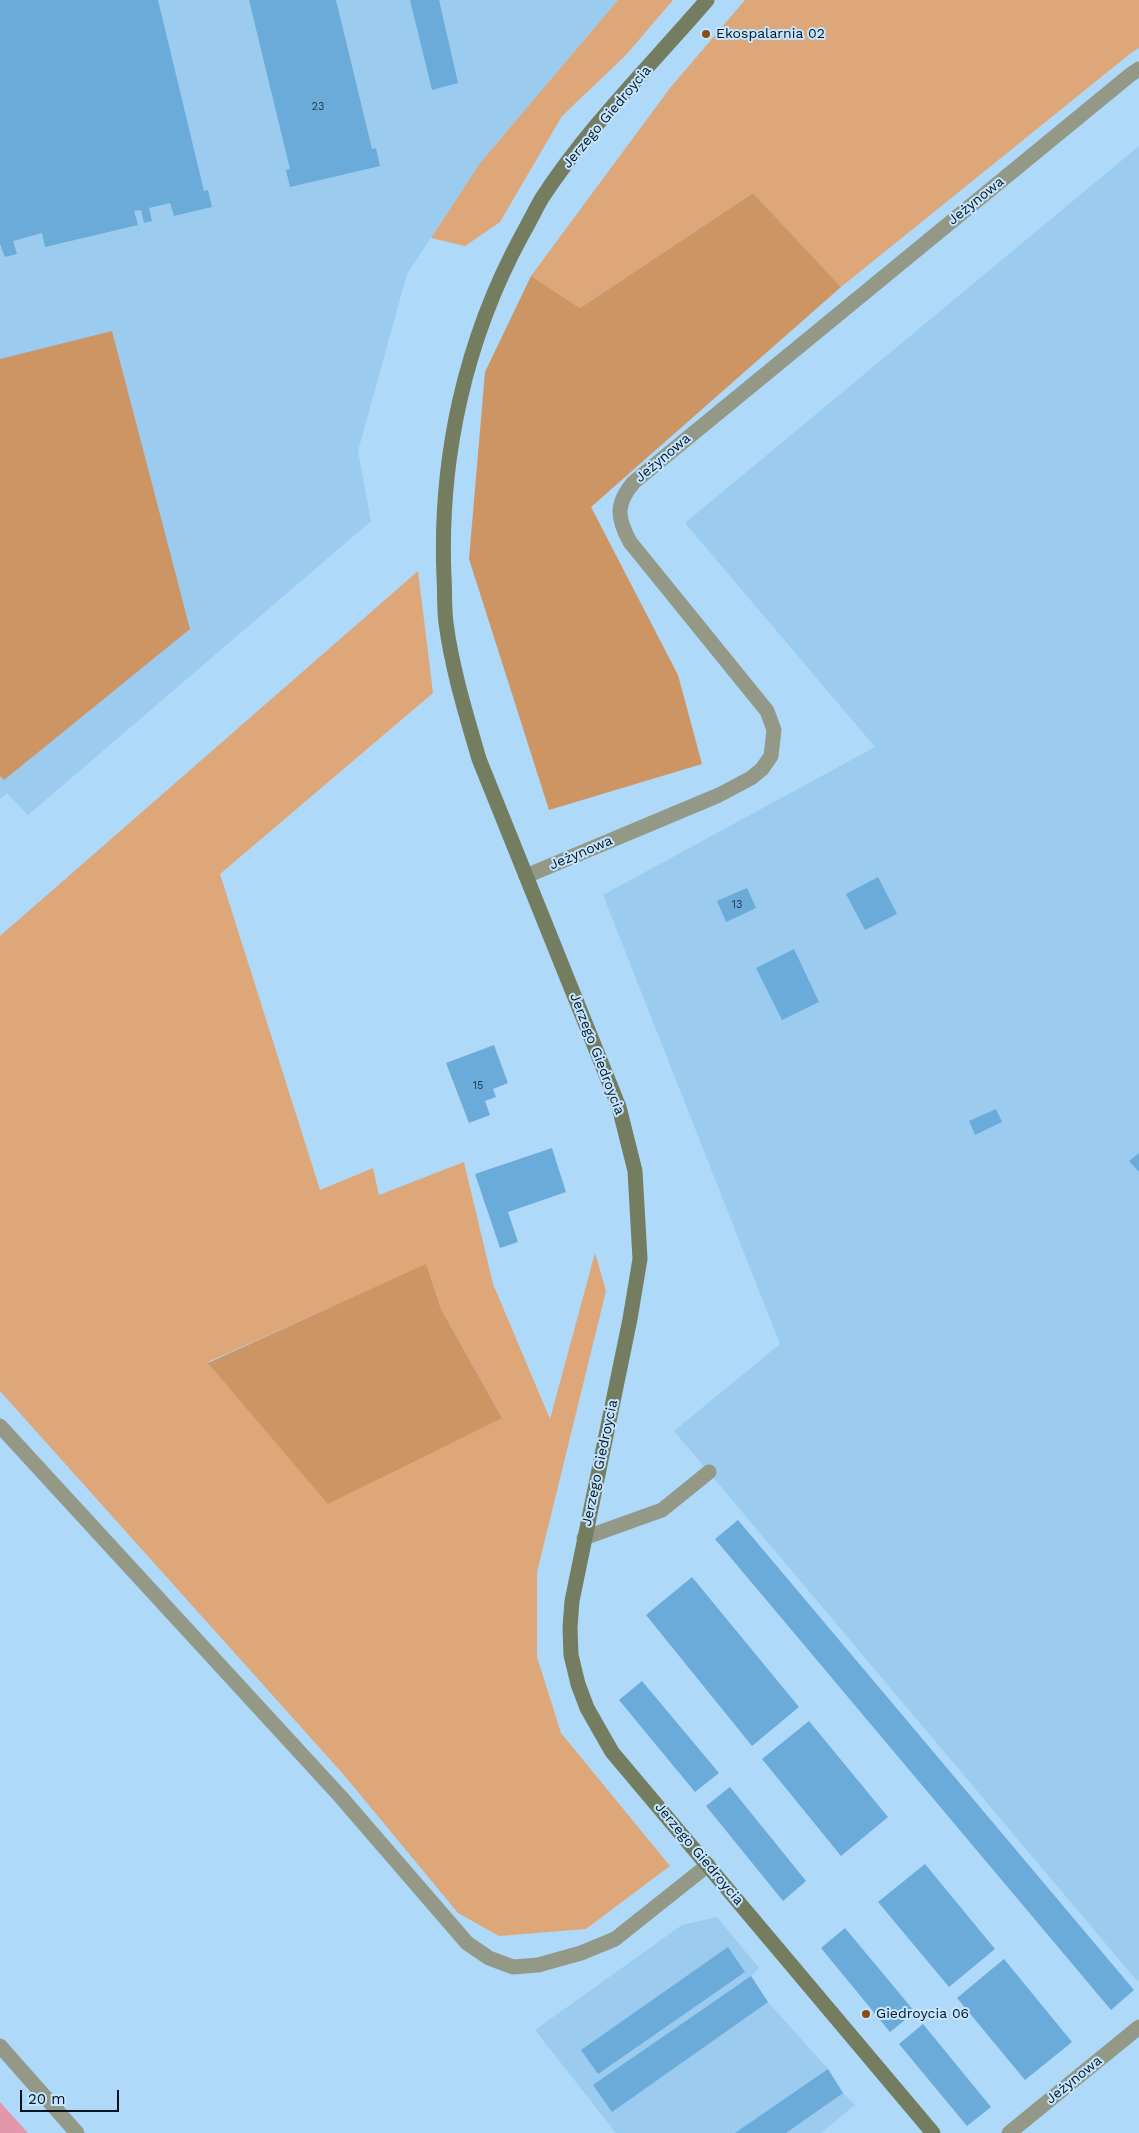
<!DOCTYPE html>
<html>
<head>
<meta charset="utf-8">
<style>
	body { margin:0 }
	#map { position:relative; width:1139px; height:2133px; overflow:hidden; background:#afd9f9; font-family:"Work Sans",sans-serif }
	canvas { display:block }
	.scale { position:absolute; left:20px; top:2090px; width:99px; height:22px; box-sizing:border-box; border:2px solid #05141f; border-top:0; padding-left:6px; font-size:15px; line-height:18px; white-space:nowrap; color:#05141f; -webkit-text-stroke:4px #c4e5ff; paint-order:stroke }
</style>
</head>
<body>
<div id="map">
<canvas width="1139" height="2133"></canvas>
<div class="scale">20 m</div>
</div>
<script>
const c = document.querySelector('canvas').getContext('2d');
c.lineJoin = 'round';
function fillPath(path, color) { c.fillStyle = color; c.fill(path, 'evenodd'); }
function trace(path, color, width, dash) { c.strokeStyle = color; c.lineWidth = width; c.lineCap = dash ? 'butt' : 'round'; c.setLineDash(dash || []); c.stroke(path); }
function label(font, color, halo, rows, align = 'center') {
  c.font = font + ' "Work Sans",sans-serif'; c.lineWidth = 4; c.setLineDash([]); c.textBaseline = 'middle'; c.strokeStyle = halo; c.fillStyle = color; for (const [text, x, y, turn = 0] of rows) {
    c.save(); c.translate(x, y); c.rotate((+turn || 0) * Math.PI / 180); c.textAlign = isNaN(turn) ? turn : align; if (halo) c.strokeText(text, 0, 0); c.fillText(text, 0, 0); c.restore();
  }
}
fillPath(new Path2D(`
	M0,0h618l-138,163 -73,111 -49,177 13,70 -343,294 -21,-22 -7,6z
	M1139,146v1833l-2,2 -463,-550 106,-87 -177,-449 272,-148 -190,-224z
	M717,1917l42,51 -8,8 17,26 60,67 15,24 12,12 -34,28h-205l-81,-103 147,-105z`), '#9bcbef');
fillPath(new Path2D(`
	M618,0h55l-47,55 -64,61 -62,106 -35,24 -34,-8 49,-75z
	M745,0h394v48l-8,5 -290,234 -88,-94 -173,115 -49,-32 139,-188z
	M418,571l15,122 -213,181 100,316 53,-22 6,27 85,-33 29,122 57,135 45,-166 11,38 -69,281v85l24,76 109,133 -84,63 -87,7 -41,-23 -115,-139 -343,-383v-455zM426,1265l15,44 61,109 -294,-56z`), '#dda77a');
fillPath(new Path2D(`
	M753,193l88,94 -250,220 87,168 24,89 -153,46 -80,-251 16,-187 46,-96 49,32z
	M112,331l78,298 -186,151 -4,-4v-417z
	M426,1264l15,45 61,109 -174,86 -120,-141z`), '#cd9464');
fillPath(new Path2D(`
	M0,2102l28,31h-28z`), '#e397ad');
fillPath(new Path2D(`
	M0,0h158l46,191 4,-1 4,17 -38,9 -4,-13 -21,5 3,13 -8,2 -3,-13 -7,1 4,14 -93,22 -3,-14 -29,8 4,13 -12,3 -5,-13z
	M249,0h87l36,149 4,-1 4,18 -90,21 -4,-17 4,-1z
	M410,0h29l19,83 -26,7z
	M878,877l19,37 -32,16 -19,-36z
	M747,888l9,20 -30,14 -9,-21z
	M794,949l25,53 -37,18 -26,-52z
	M494,1045l14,38 -15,6 3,8 -11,4 5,14 -21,8 -23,-60z
	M996,1109l6,13 -27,13 -6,-14z
	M552,1148l14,44 -58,20 10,30 -18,6 -25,-74z
	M1139,1153v19l-10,-11z
	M738,1520l396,470 -23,20 -396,-471z
	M692,1577l107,130 -47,39 -106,-131z
	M642,1681l77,92 -24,19 -76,-92z
	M809,1721l79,96 -47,39 -79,-97z
	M730,1787l76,94 -23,20 -77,-95z
	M925,1864l70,85 -46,38 -71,-85z
	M845,1928l70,84 -25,20 -69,-84z
	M728,1947l17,25 -147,102 -17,-24z
	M1004,1959l68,83 -47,38 -68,-82z
	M751,1976l17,26 -156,110 -19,-27z
	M923,2024l68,83 -24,19 -68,-82z
	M828,2069l15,24 -57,40h-51z`), '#6babd9');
trace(new Path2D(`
	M0,1426l340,370 127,147 22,15 24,9 25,-2 43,-12 34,-14 93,-74
	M584,1538l78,-28 47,-38
	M0,2046l77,87
	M1009,2133l130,-106`), '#939986', 15);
trace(new Path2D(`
	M526,876l193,-81 32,-17 11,-9 9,-13 3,-26 -7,-19 -137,-169c-13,-24 -15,-38 4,-60l496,-407 9,-6`), '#939986', 15);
trace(new Path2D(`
	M707,0c-56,65 -118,126 -165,198 -7,12 -13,25 -20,37 -57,105 -83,223 -78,342 1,15 0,31 2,46 6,46 20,91 33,136l140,348 16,64 5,88 -10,60 -58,282 -2,27 1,27 7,29 9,24 25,44 321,381`), '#747d60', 15);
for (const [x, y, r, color] of [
	[706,34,5,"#8a4f0c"],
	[866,2014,5,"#8a4f0c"]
]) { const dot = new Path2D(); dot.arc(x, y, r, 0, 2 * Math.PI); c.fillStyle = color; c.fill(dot); trace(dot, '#c4e5ff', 2); }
label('11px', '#1e3a4e', null, [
	["23",318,107],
	["13",737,905],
	["15",478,1086]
]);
label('14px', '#05141f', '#c4e5ff', [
	["Ekospalarnia 02",716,34],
	["Giedroycia 06",876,2014]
], 'left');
label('14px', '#05141f', '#c4e5ff', [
	["Jerzego Giedroycia",607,117,-50],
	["Jeżynowa",976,201,-39],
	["Jeżynowa",663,458,-40],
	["Jeżynowa",581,853,-23],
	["Jerzego Giedroycia",597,1054,69],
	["Jerzego Giedroycia",600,1463,-78],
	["Jerzego Giedroycia",699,1854,50],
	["Jeżynowa",1074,2080,-39]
]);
</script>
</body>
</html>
